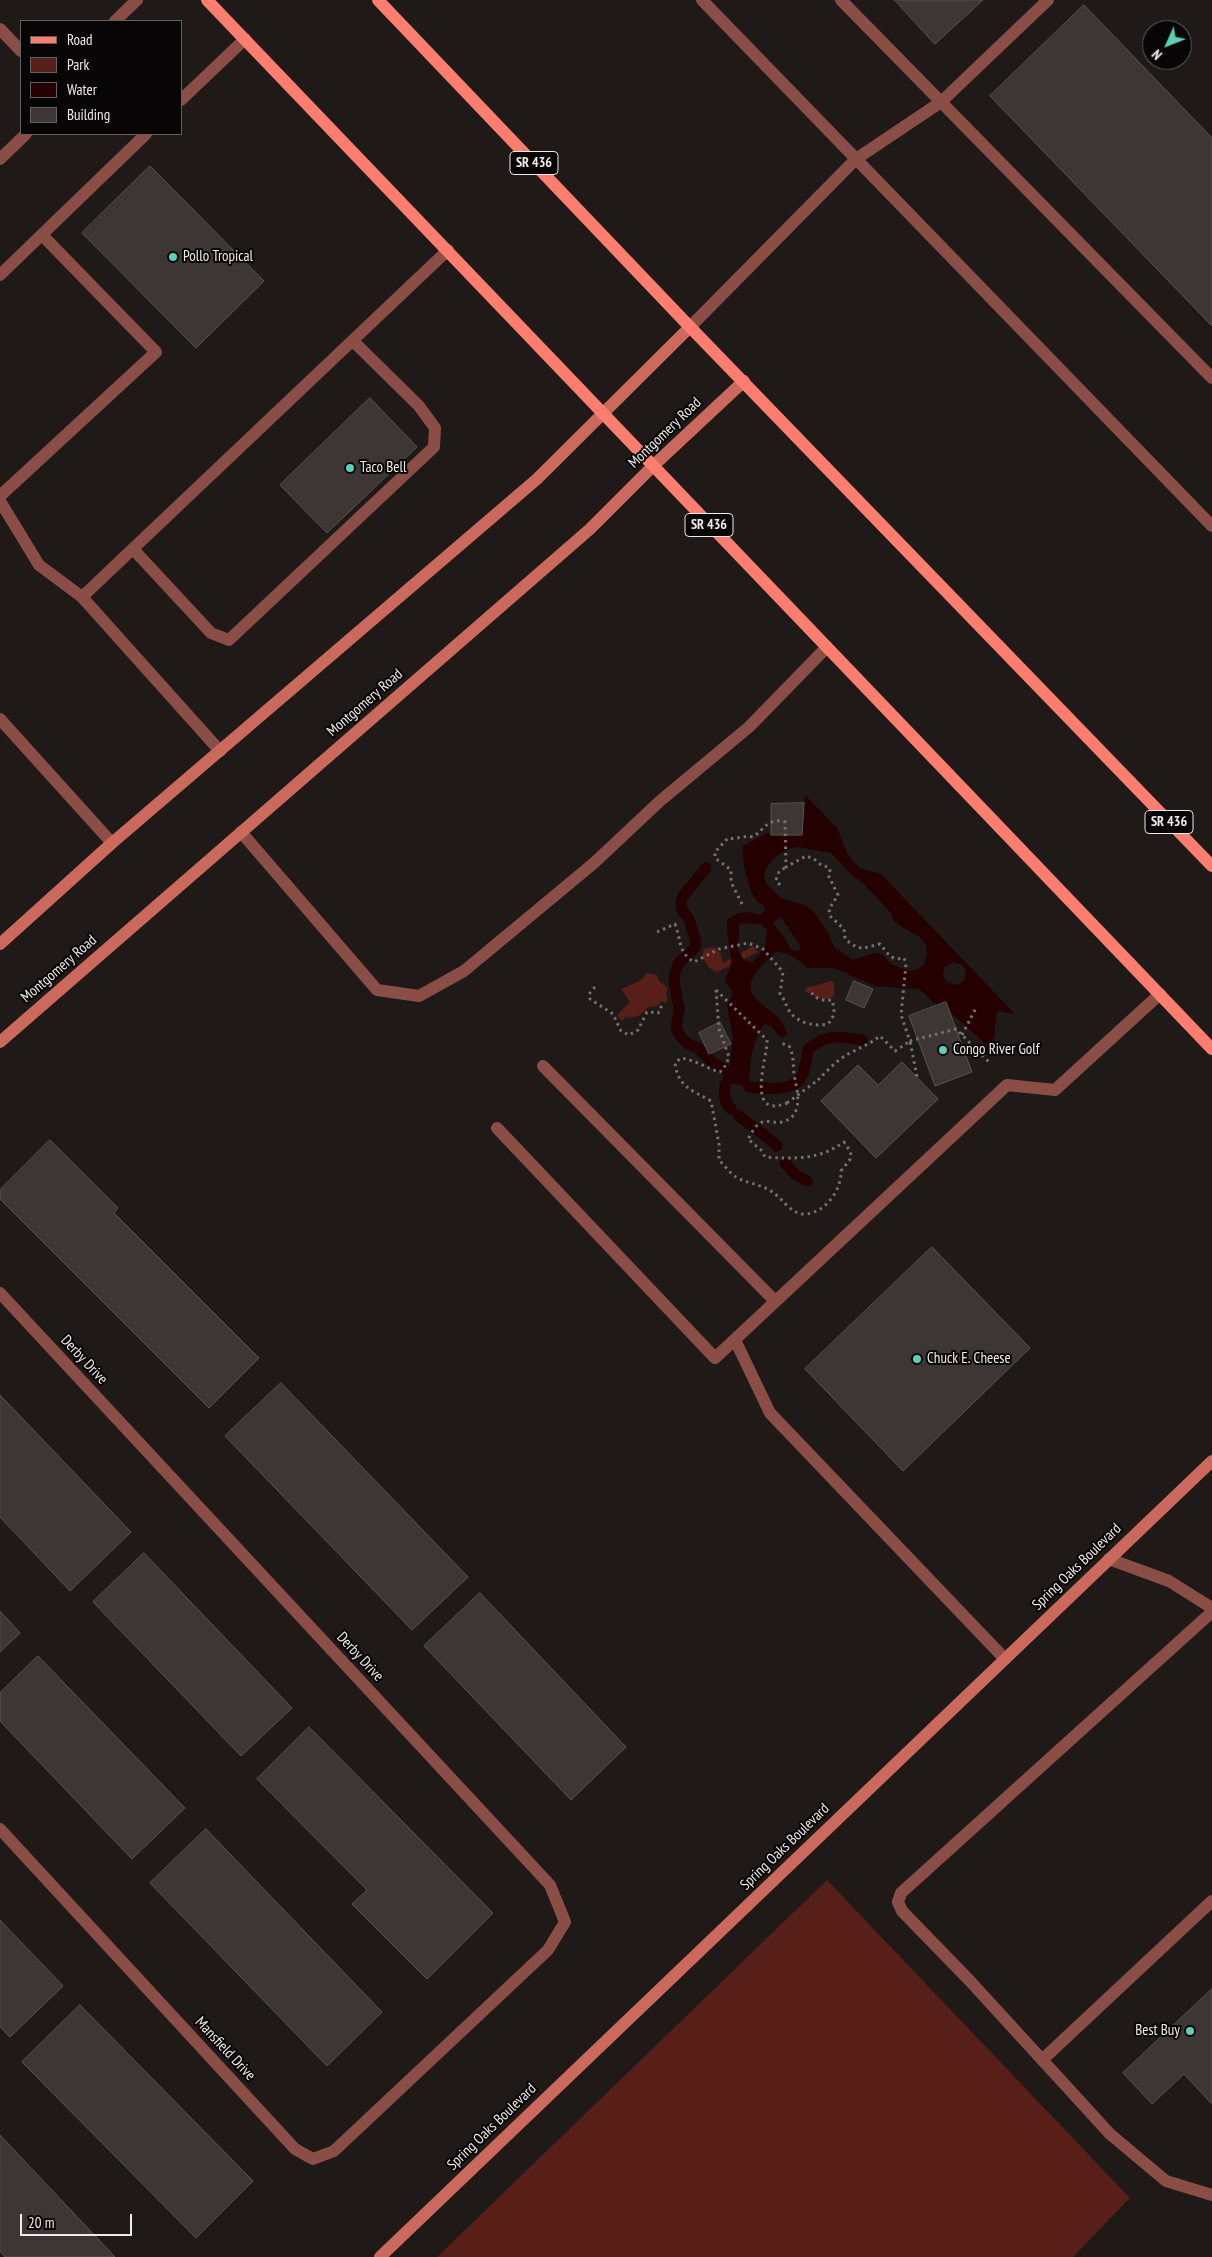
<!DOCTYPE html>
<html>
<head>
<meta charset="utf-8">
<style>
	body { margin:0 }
	#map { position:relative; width:1212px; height:2257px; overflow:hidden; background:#1f1918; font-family:"PT Sans Narrow",sans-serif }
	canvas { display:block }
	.legend { position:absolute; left:20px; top:20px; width:162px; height:115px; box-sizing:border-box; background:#070505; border:1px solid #646161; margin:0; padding:6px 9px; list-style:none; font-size:15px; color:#f0ebea }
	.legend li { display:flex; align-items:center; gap:10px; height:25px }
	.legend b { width:25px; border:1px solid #646161 }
	.north { position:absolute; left:1142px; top:20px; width:50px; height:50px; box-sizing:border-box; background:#070505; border:1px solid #646161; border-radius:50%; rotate:226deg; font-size:14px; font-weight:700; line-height:20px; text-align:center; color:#f0ebea }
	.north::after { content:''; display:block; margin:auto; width:18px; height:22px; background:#5eceb8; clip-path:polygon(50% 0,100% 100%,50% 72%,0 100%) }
	.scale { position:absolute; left:20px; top:2214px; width:112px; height:22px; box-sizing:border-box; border:2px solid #f0ebea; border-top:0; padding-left:6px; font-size:15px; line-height:18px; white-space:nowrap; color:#f0ebea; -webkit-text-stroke:4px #070505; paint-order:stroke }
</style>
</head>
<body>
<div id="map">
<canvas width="1212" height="2257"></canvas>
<ul class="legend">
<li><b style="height:6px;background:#fd7e6f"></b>Road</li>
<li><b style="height:14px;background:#581e18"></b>Park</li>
<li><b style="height:14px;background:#240000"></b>Water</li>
<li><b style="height:14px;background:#3d3635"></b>Building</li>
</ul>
<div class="north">N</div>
<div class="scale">20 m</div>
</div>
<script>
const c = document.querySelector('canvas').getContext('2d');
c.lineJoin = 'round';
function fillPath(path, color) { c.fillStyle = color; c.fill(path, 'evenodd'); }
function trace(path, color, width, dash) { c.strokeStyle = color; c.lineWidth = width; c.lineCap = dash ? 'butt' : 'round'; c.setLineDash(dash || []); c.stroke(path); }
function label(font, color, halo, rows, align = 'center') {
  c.font = font + ' "PT Sans Narrow",sans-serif'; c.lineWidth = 4; c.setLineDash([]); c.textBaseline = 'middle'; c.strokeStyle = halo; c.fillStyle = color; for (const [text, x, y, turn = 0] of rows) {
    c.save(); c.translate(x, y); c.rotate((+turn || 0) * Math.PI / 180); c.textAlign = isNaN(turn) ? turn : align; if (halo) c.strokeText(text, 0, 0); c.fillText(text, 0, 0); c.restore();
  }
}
fillPath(new Path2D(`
	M753,946l5,6 -41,20c-8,-2 -16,-13 -14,-21l3,-3 8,-1 6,5 3,11z
	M647,973l10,2 2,6 9,7 -2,7 2,4 -2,4 -4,-2 -5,5 -9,1c-7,8 -11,12 -22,10l-4,4 -5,-6 13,-13 -9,-13 20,-9z
	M831,981l3,2v13l-5,3 -13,-1 -4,-4 -6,-2v-4z
	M827,1880l303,318 -57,59h-636z`), '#581e18');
fillPath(new Path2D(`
	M805,795l33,34 8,22 7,10 7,7 21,6 131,137 2,3 -17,-3 -3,26 -5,10 -39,-35 -4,-10 -9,3 -18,-16 -44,-3 -41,-18h-26c-8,-7 -20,-17 -32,-16 -6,6 -14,12 -19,19 -20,26 13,35 25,51 2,3 3,8 5,11l-2,3 -5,1 -8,-10 -7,-3c-13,14 -16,43 -16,63l-18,-4 2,-8c-7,-14 2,-28 -1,-43 -1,-9 -4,-18 -5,-27l5,-9v-6l-7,-8c2,-9 7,-15 6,-24 -1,-13 -5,-25 -4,-38 10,-8 20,-10 33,-5l5,-5 -1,-4c-2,-2 -5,-3 -7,-5 -8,-7 -16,-44 -14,-55l24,-13 5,2 31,1zM799,847l32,6 22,23 13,10 25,27 2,7 12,9 14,7 7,8 1,10 -3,10 -7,6 -7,1 -18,-6 -10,-11 -7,-1 -22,7 -18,-12 -8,-17 -14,-20 -8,-6 -24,-7 -13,-12 -4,-8c2,-17 18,-30 35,-31zM780,916l20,29 -1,6 -8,-1 -6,-12 -12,-15zM743,923l18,1 6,6 -2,17 -12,15 -9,-2 -6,-10 1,-25zM953,962l10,3 3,7 -1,8 -7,5 -11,-3 -4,-7 1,-7z`), '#240000');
trace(new Path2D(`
	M706,868l-23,28 -2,7 1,7 7,9 7,24 -2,6 -16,15 -3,9 -1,9 5,27 -3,19 5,9 7,7 10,4 14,14 22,13c-12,7 -13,24 -3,34
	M749,1087c17,2 49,6 55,-16 2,-8 3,-16 5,-23 20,-14 30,-12 53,-8
	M738,1115c12,11 28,19 39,31
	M785,1163l10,11 12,7`), '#240000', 11);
const building = new Path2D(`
	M895,0h88l-48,44z
	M1084,5l128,133v188l-222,-230z
	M150,166l114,115 -68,67 -114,-115z
	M370,398l47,49 -90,86 -47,-48z
	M804,803l-2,32h-31v-31z
	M854,981l19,8 -9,19 -18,-8z
	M946,1002l26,70 -37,14 -26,-70z
	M720,1022l11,22 -22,10 -10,-21z
	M902,1062l36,37 -62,59 -55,-57 37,-36 20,20z
	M50,1140l68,68 -4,5 145,145 -50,50 -209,-209v-9z
	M932,1247l98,101 -127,123 -98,-102z
	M281,1383l187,194 -56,53 -187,-194z
	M0,1395l131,137 -61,59 -70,-74z
	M144,1553l148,155 -51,48 -148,-154z
	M480,1593l146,154 -55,53 -147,-154z
	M0,1611l20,22 -20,19z
	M38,1656l147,152 -53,51 -132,-138v-28z
	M309,1727l184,186 -66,66 -75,-75 15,-14 -110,-111z
	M206,1829l176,183 -55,54 -177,-183z
	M0,1920l63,66 -53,51 -10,-10z
	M1212,1989v115l-28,-30 -32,30 -29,-31z
	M80,2005l173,176 -57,57 -174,-176z
	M0,2135l115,122h-110l-5,-6z`);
fillPath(building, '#3d3635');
trace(building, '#5b5352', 1);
trace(new Path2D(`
	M780,885l-4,-5 3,-8 7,-5
	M742,904l-11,-22v-12l-16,-12v-6l13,-14c9,2 15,-3 25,-1 12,-8 15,-20 32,-15l1,45 20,-11 8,3 7,6 7,2 2,3 -2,5 10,20 -9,14 1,7 14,13 1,10c16,13 17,9 35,5 8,9 10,17 24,14l2,6 -5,51 9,26 46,-12 35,35
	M657,932l18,-8c6,15 3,29 19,38l25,-13 29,-6 15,6 20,23 -3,22c5,6 6,12 10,18 8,11 25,15 38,12 7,-8 7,-14 4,-24 -11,1 -17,-1 -23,-11
	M595,987l-6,7 1,5 23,15 8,17 8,4 9,-5 9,-18 11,1 3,-3v-6
	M716,990l3,39 10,28 -3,8 -6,7c-14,-4 -25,-12 -39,-14l-6,5c3,24 17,27 36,38l8,43v16c5,5 11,13 17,17 12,7 27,7 39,17 9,7 16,19 28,20 21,1 39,-24 38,-43 10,-14 15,-12 3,-29 -25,18 -49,17 -79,15l-4,-7 -13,-11c3,-5 7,-13 12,-16 8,-4 15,1 22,-1 21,-5 16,-28 13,-43 -3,-12 0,-22 -6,-33l-8,-3
	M716,990l51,50c1,17 -23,80 20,63
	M962,1035l14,-27
	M818,1080c10,-10 21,-22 34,-28 10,-5 19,-9 28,-16l15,15 15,-10 7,36`), '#767170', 3, [2.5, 4]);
trace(new Path2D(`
	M702,0l510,526
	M841,0l371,378
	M115,21l22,-21
	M0,29l21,22
	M181,100l64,-61
	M0,159l26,-25
	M0,275l146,-141
	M690,327l166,-168 85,-57 107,-102
	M0,496l156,-144 -114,-117
	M0,501l39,64 43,32 138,154
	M133,549l78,84 18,7 205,-193 1,-19 -16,-22 -66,-65
	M82,597l366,-347
	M0,719l112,124
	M241,832l136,158 42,6 45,-25 130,-108 66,-62 89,-74 78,-80
	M543,1066l232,235
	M497,1128l218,230 292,-273 48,5 105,-96
	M0,1293l550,592 15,37 -17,28 -214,201 -21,8 -18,-10 -295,-320
	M735,1340l35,73 235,246
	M1109,1559l60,22 43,27
	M1212,1612l-311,281 -3,9 4,9 68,70 140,153 56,47 46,14
	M1042,2060l170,-159`), '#8a4e46', 12);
trace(new Path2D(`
	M0,944l112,-101 425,-364 153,-152
	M0,1042l590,-513 63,-63 91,-85
	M380,2257l832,-796`), '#cb695d', 12);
trace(new Path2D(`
	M207,0l1005,1049
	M378,0l312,327 522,539`), '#fd7e6f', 12);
trace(new Path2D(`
	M787,1103l31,-23`), '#767170', 3, [2.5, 4]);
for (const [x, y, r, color] of [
	[173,257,5,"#5eceb8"],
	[350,468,5,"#5eceb8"],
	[943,1050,5,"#5eceb8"],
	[917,1359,5,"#5eceb8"],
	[1190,2031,5,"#5eceb8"]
]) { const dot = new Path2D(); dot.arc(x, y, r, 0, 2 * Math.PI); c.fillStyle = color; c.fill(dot); trace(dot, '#070505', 2); }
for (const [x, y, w] of [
	[534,163,48],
	[709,525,48],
	[1169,822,48]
]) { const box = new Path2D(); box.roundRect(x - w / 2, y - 11.5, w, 23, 4); c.fillStyle = '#070505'; c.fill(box); trace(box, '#f0ebea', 1); }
label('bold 14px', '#f0ebea', null, [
	["SR 436",534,163],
	["SR 436",709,525],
	["SR 436",1169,822]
]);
label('15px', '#f0ebea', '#070505', [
	["Pollo Tropical",183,257],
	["Taco Bell",360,468],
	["Congo River Golf",953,1050],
	["Chuck E. Cheese",927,1359],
	["Best Buy",1180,2031,"right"]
], 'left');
label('15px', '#f0ebea', '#070505', [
	["Montgomery Road",665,433,-44],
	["Montgomery Road",365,703,-41],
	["Montgomery Road",59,969,-41],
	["Derby Drive",84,1360,47],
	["Spring Oaks Boulevard",1077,1567,-44],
	["Derby Drive",360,1657,47],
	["Spring Oaks Boulevard",785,1847,-44],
	["Mansfield Drive",225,2049,47],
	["Spring Oaks Boulevard",492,2127,-44]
]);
</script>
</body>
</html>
